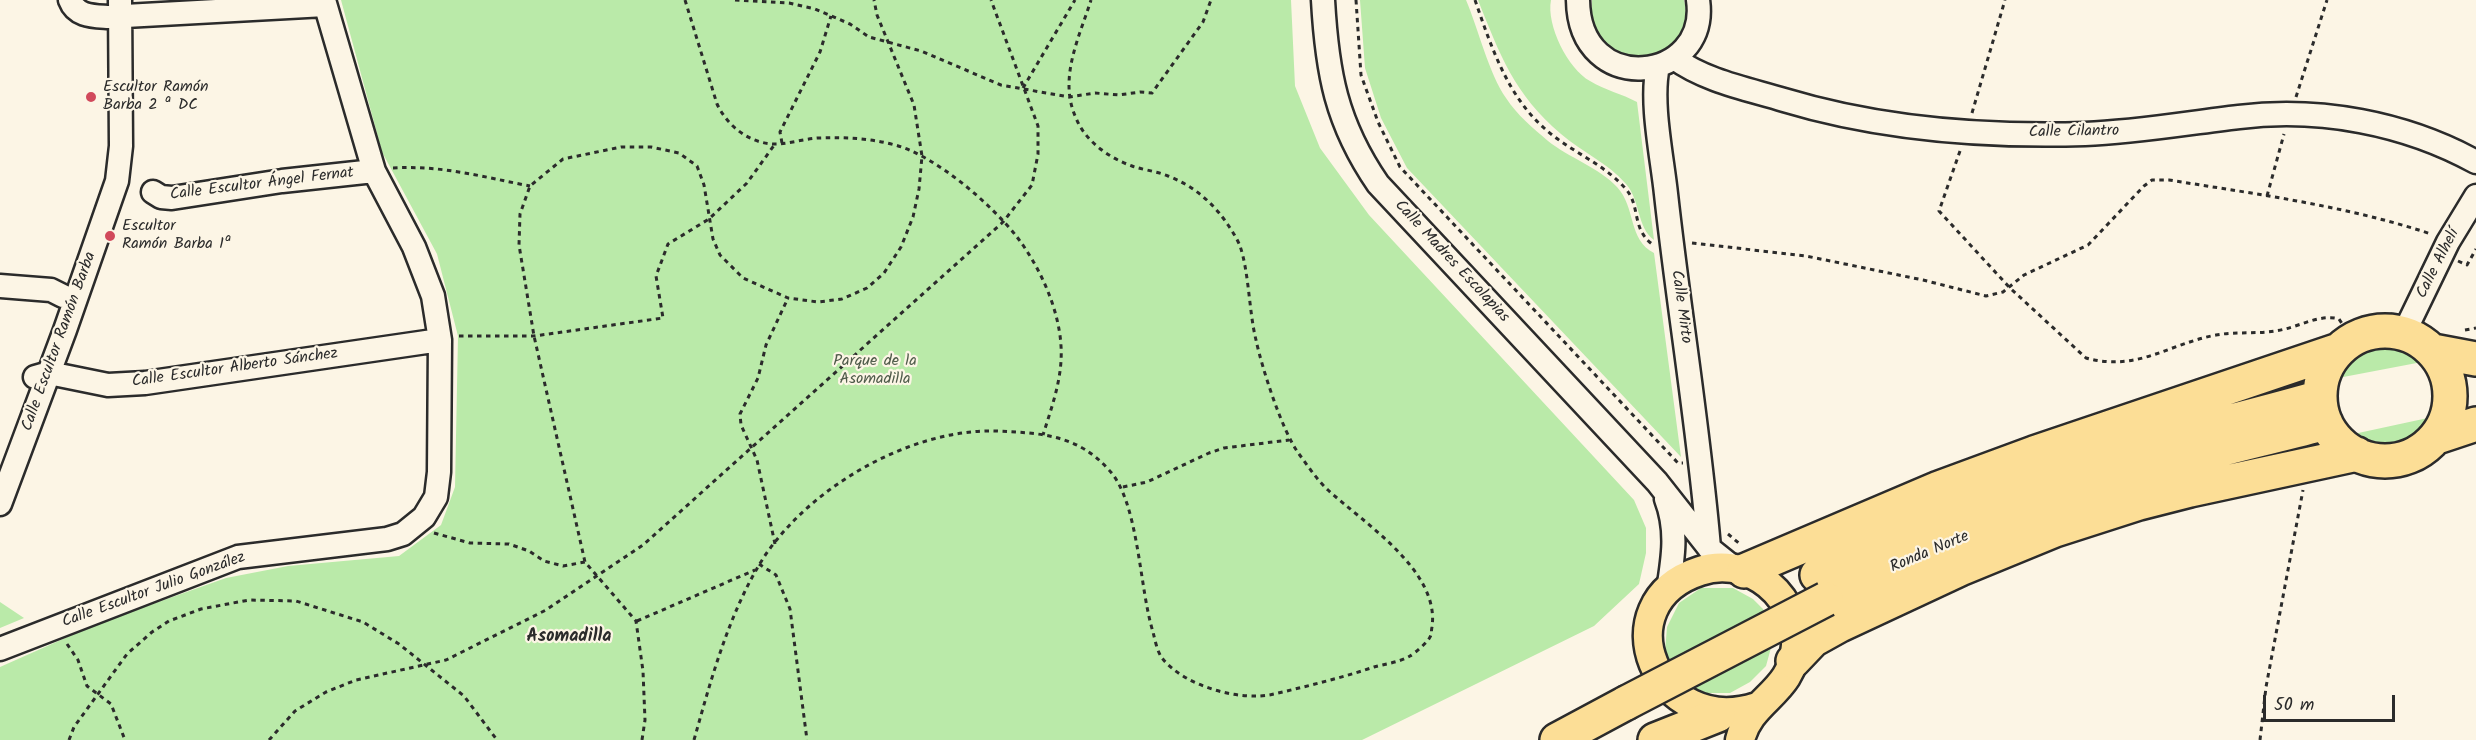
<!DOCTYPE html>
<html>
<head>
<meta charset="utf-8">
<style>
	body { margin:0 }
	#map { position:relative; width:2476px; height:740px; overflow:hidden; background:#fcf5e5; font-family:Kalam,sans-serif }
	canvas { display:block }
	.scale { position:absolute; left:2263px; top:695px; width:132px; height:27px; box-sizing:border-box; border:3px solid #2b2b2b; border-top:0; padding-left:8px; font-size:18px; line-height:21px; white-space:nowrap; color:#2b2b2b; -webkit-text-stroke:4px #fcf5e5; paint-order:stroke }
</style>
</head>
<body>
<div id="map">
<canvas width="2476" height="740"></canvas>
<div class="scale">50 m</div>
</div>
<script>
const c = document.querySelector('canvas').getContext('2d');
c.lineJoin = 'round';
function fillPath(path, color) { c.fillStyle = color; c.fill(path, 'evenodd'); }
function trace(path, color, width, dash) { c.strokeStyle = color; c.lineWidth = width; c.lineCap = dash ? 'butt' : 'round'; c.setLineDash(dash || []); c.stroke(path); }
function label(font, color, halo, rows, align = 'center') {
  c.font = font + ' Kalam,sans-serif'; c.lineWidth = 4.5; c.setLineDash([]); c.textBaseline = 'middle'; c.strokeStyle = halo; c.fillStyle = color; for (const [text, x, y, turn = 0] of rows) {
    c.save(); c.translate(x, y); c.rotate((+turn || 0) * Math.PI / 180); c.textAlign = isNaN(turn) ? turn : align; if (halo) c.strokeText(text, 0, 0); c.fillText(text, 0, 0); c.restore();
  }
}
fillPath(new Path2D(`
	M341,0h950l4,86 25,62 49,67 265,285 12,28v25l-7,31 -45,42 -232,114h-1362v-73l99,-44 127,-45 62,-12 111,-10 42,-31 14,-38 3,-151 -21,-82 -55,-102z
	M1360,0h106c12,28 23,74 40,98 11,17 27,30 42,43 20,16 53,28 69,46 19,20 11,53 37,66l27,204 -274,-289 -26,-50 -16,-50z
	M1478,0h73c-5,25 17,69 39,81 15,9 32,13 47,21l17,138c-17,-12 -14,-41 -28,-56 -18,-21 -44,-32 -65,-50 -47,-40 -61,-79 -83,-134z
	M1592,0h92c18,65 -99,84 -92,0z
	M2387,346l16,3 19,13 -84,16c10,-25 25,-29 49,-32z
	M2437,416c-17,32 -60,46 -88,19z
	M1701,588h32l20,11 10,10 6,12 3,23 -6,22 -16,16 -20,11h-23l-22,-9 -20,-32 2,-25 12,-24z
	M0,602l24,16 -24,10z`), '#baeaa9');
const minor = new Path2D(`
	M70,0c6,16 22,16 37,17l218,-12
	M1323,0c4,72 13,123 55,184l279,298 52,66 25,20
	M1578,0c1,99 132,83 120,0
	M1674,58c31,23 74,31 110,42 96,29 201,37 301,34 52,-2 102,-11 154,-17 80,-10 166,6 237,45
	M1658,66c-8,36 4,90 8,128 13,118 33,235 43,354
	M153,192l8,5 11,1 110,-17 92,-10
	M0,286l51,4 12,6
	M2404,333l44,-91 28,-46
	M35,377l14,-4 59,12 37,-2 295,-43
	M1666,499c12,31 7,60 2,91
	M0,504l65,-174 52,-149 4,-35 -1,-146
	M0,649l238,-92 149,-18 16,-5 21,-17 12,-20 3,-25 1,-132 -7,-44 -19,-49 -40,-76 -50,-171`);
const major = new Path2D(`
	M1740,740c10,-42 53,-46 56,-95 1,-27 -13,-52 -35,-66 -18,-11 -40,-15 -61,-8 -99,32 -44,169 57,136`);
const highway = new Path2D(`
	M2320 396a65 65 0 1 1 130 0a65 65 0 1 1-130 0Z
	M2433,351l43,8
	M2437,437l39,-13
	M1744,571l195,-83 95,-35 305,-103
	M1817,575c90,-42 180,-84 274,-115 75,-24 153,-41 229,-63
	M1826,599c122,-55 244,-106 373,-143 42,-13 85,-21 127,-33
	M1793,661l20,-21 27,-15 120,-56 95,-39 84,-27 51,-13 167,-36
	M1557,740l69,-37
	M1655,740l63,-25`);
trace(minor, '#2b2b2b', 27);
trace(major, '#2b2b2b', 33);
trace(highway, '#2b2b2b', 38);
trace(new Path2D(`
	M685,0l32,104c11,23 34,41 61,40 13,-1 27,-5 40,-6 27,-1 51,0 77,7 41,11 96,59 122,92 23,30 42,72 44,109 2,31 -9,60 -18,89
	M735,0l54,3 26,6 35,15 19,13 52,14 80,34 68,12 26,-4 24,2 21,-3 12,1 51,-71 8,-22
	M1356,0l5,75 17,47 22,45 278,296h5
	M1475,0c16,46 32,95 69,128 25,23 59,35 81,60 16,17 6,40 27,56
	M1023,88l52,-88
	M2296,97l31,-97
	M1972,113l33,-113
	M782,143l-2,-11 40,-80 11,-36
	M1960,151l-21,60 71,77 76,70c52,14 82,-14 130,-23 22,-4 46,0 69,-6 17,-4 36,-15 54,-10l4,6
	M393,168c49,-3 90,9 137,18
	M2267,196l17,-62
	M1692,243l114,13 117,24 63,16 17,-4 21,-17 64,-30 56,-59 8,-6h17c87,14 178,26 262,54
	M2458,261l9,4 9,-16
	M2347,328l45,-14
	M2465,330l11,-2
	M459,336h75l129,-18 -7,-42 12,-32 41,-25 38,-36 28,-39
	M1123,487l24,-5 62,-29 15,-5 65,-8
	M434,533l36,10 39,1 20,7 15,10 19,5 22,-4
	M1728,534l13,11
	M775,544l-18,-84 -16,-35 -1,-11 18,-36 8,-33 22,-47
	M759,564l17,11 14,34 17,131
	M637,621l118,-51
	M67,644l11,16 9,26 24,18 14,36
	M69,740l5,-13 53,-73 25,-22 17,-11 32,-12 48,-9 47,1 67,21 36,22 65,52 33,44
	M269,740l26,-29 31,-19 30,-12 90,-20 100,-50 97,-65 360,-323 29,-37 6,-31v-28l-47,-126
	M642,740l3,-20 -2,-49 -7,-50 -51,-59 -51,-226 -15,-91 1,-31 10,-28 33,-27 58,-12h30l28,6 18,13 7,19 9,54 7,16 23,23 45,20 30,4 24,-3 25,-11 17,-15 17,-26 12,-30 6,-28 3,-33 -8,-51 -37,-90 -3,-15
	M694,740c16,-57 32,-116 61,-168 43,-79 152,-144 242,-141 45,2 81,4 112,39 30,32 30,117 44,162 2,8 4,19 9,26 22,28 78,44 112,36 34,-8 67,-16 100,-27 11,-3 26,-5 36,-11 5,-3 18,-14 20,-19 2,-3 1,-6 2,-10 8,-56 -67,-103 -104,-137 -11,-10 -20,-24 -29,-36 -17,-23 -37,-86 -43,-114 -7,-28 -7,-68 -16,-94 -4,-10 -13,-23 -20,-32 -14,-17 -31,-30 -52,-38 -12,-5 -25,-6 -36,-10 -23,-8 -47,-25 -56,-48 -18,-39 3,-80 15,-118
	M2260,740l6,-53 37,-197`), '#2b2b2b', 3, [4.5, 4.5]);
trace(minor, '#fcf5e5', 22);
trace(major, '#fcde96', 28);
trace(highway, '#fcde96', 33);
const highwayBridge = new Path2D(`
	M1626,703l200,-104`);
trace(highwayBridge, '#2b2b2b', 38, []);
trace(highwayBridge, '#fcde96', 33);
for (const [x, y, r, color] of [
	[91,97,6,"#d1495b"],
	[110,236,6,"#d1495b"]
]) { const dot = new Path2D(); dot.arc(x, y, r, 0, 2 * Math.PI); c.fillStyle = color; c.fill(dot); trace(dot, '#fcf5e5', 2); }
label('16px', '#2b2b2b', '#fcf5e5', [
	["Escultor Ramón",103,88],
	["Barba 2 ª DC",103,106],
	["Escultor",122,227],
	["Ramón Barba 1ª",122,245]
], 'left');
label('16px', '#2b2b2b', '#fcf5e5', [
	["Calle Cilantro",2074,133,-1],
	["Calle Escultor Ángel Fernat",262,185,-7],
	["Calle Madres Escolapias",1451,262,47],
	["Calle Alhelí",2439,264,-63],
	["Calle Mirto",1680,307,82],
	["Calle Escultor Ramón Barba",60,342,-70],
	["Calle Escultor Alberto Sánchez",235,369,-8],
	["Ronda Norte",1930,553,-23],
	["Calle Escultor Julio González",154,591,-20]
]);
label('16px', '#4f5b4a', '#fcf5e5', [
	["Parque de la",875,362],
	["Asomadilla",875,380]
]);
label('bold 18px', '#2b2b2b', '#fcf5e5', [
	["Asomadilla",569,638]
]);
</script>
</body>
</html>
